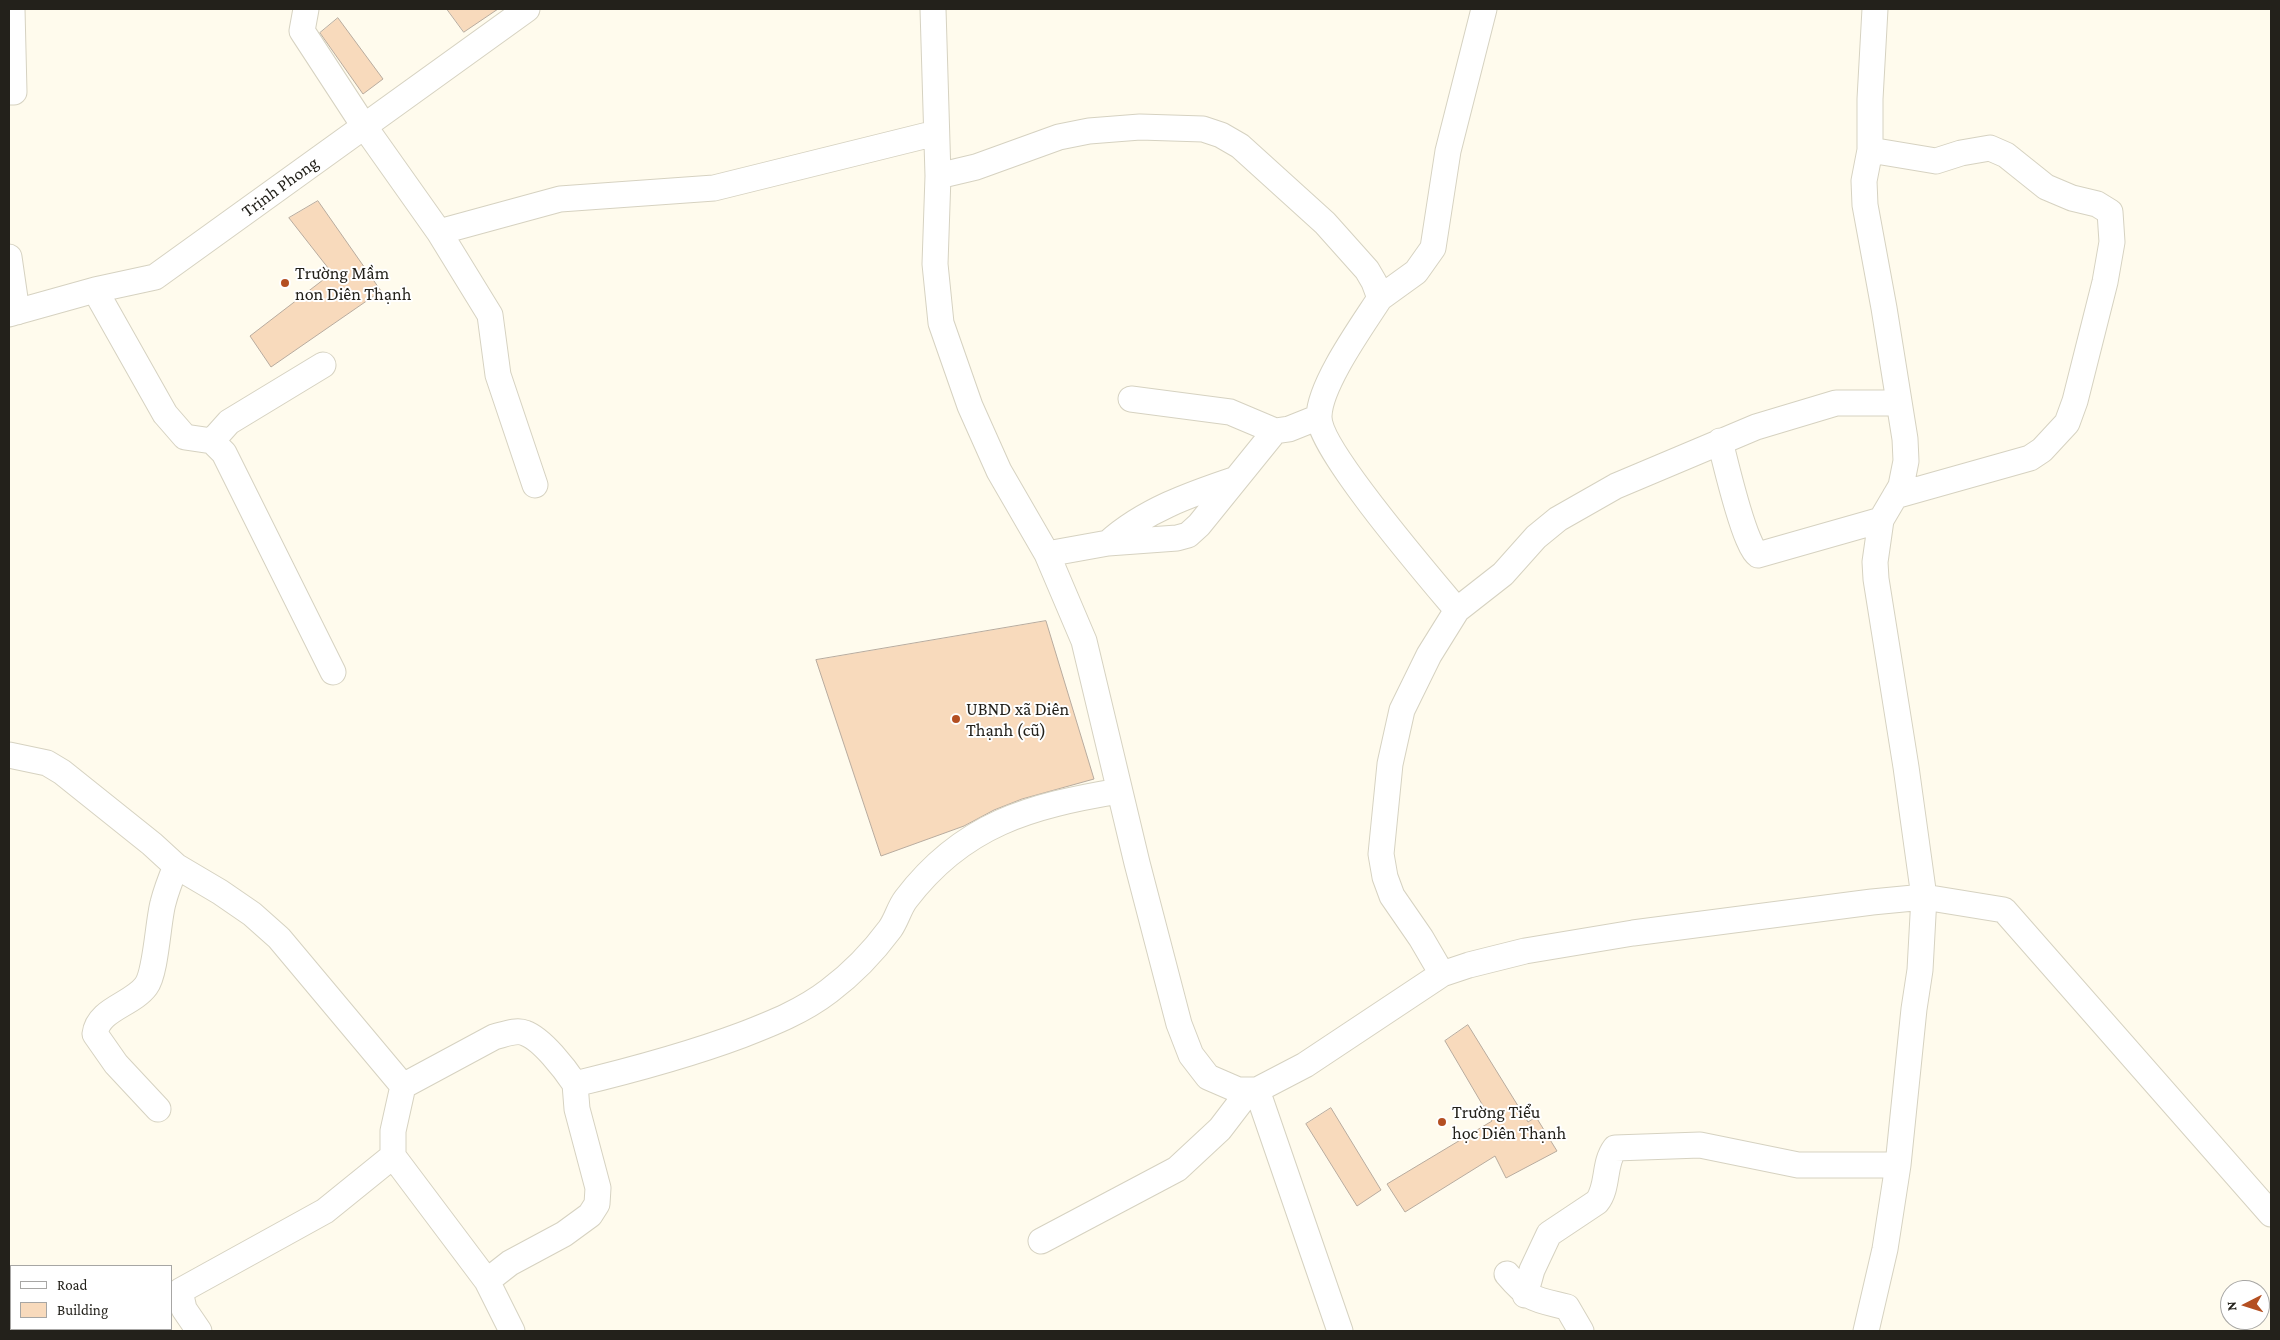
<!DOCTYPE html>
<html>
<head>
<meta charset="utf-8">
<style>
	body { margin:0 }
	#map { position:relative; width:2280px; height:1340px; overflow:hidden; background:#fffbed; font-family:"Crimson Pro",serif }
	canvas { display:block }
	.frame { position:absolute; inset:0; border:10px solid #23211b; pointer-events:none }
	.legend { position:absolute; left:10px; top:1265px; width:162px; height:65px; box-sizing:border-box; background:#fff; border:1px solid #a7a6a4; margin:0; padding:6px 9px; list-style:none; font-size:15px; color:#23211b }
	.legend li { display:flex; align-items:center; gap:10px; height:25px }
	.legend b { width:25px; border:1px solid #a7a6a4 }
	.north { position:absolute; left:2220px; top:1280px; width:50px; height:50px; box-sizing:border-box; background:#fff; border:1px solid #a7a6a4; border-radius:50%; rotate:265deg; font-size:14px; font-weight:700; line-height:20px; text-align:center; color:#23211b }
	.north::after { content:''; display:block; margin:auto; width:18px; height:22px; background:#b44f21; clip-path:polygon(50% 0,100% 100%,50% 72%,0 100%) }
</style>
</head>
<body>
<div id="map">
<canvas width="2280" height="1340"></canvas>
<div class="frame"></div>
<ul class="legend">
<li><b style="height:6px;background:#fff"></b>Road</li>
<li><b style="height:14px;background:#f8dabc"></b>Building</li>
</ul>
<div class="north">N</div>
</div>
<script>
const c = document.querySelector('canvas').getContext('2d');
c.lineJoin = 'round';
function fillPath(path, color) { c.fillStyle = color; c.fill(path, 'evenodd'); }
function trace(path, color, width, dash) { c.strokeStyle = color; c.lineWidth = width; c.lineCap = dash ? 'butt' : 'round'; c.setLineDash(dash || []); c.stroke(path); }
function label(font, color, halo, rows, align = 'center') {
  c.font = font + ' "Crimson Pro",serif'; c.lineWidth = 4; c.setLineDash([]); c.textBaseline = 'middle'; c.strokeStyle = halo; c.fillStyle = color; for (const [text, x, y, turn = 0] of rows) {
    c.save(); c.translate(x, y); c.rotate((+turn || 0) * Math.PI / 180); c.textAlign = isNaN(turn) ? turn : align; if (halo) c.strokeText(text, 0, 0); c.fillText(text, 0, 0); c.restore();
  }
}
const building = new Path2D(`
	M447,9h51l-34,23z
	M338,18l45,61 -20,15 -43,-61z
	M318,201l63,90 -110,76 -21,-31 82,-63 -43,-55z
	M1046,621l48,158 -72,20 -28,11 -30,16 -83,30 -65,-196z
	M1468,1025l60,97 8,-5 21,34 -51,27 -11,-22 -90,56 -18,-28 105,-63 -47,-80z
	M1331,1108l50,82 -24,16 -51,-82z`);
fillPath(building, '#f8dabc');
trace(building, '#b8ab9e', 1);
const minor = new Path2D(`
	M306,9l-4,22 62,95 75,106 51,83 8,60 37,110
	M933,9l5,167 -3,88 6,59 29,83 29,65 48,83 37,87 53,222 42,161 12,31 17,22 30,13h19l48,-25 137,-91 27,-9 56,-14 108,-18 239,-31 52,-5 80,13 267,304
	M9,92h5l-2,-83
	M1870,150l66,11 25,-8 29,-5 16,7 40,32 26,11 25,6 13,8 2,30 -7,40 -30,119 -8,22 -25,27 -12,8 -135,38
	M938,176l38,-9 83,-30 30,-6 51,-4 63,2 18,6 19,11 85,77 42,47 7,12 6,16c-18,28 -60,86 -61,118 -1,32 112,163 138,194
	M439,232l121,-33 154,-11 222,-55
	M9,257l8,55
	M95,290l70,124 20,23 27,4 12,12 109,219
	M1380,298l36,-26 17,-24 15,-97 36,-142
	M9,314l86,-24 60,-13 372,-268
	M1131,399l99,13 45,19 14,-2 30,-12
	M212,441l17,-19 94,-57
	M1720,441c5,20 25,106 38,114l123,-35
	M1108,543c35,-32 83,-49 128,-64
	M1047,554l61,-11 69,-5 11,-3 11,-10 76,-94
	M9,755l38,8 15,9 90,72 24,22 44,26 32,22 27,24 124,148
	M1442,974l-21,-36 -29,-42 -7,-19 -4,-23 9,-90 12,-54 27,-55 28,-45 46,-36 33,-37 22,-18 58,-33 140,-59 80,-24h62
	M1257,1090l83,241
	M158,1109l-42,-45 -21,-30c3,-25 37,-29 51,-48 10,-13 12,-65 17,-83 3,-12 8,-25 13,-37
	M1041,1241l136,-72 43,-40 29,-38
	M1507,1274c23,27 27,25 60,33l14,24
	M487,1281l23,-18 54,-29 26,-19 7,-11 1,-16 -21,-79 -2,-25
	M1525,1295l7,-25 17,-36 48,-32c12,-15 6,-38 18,-54l85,-3 98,20h100
	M199,1331l-15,-22 -4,-18 145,-80 68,-55
	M512,1331l-25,-50 -94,-125v-25l10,-45 91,-49c9,-2 22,-8 31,-4 17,6 40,36 50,51 58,-14 111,-28 167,-49 31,-12 61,-24 87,-44 24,-18 44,-39 61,-62 7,-10 9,-21 16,-30 57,-75 124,-93 213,-108
	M1866,1331l19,-82 13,-84 16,-156 6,-39 4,-73 -18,-130 -30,-188 -1,-17 6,-42 20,-34 5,-25 -1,-22 -21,-131 -19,-103 -1,-24 6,-31v-51l5,-90`);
trace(minor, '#d6d2c1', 27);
trace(minor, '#fff', 25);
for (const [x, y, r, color] of [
	[285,283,5,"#b44f21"],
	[956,719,5,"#b44f21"],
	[1442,1122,5,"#b44f21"]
]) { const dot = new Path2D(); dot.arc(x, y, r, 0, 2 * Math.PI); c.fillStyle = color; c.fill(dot); trace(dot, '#fff', 2); }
label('18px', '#23211b', '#fff', [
	["Trịnh Phong",280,187,-36]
]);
label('18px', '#23211b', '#fff', [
	["Trường Mầm",295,273],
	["non Diên Thạnh",295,294],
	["UBND xã Diên",966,709],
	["Thạnh (cũ)",966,730],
	["Trường Tiểu",1452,1112],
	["học Diên Thạnh",1452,1133]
], 'left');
</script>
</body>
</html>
